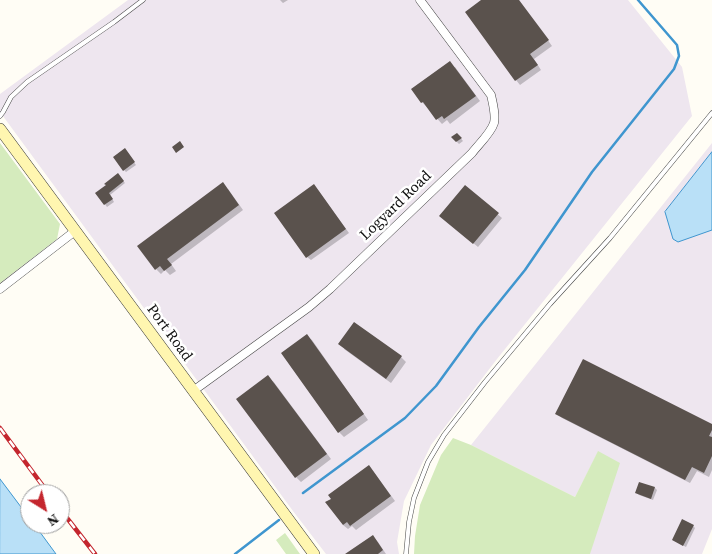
<!DOCTYPE html>
<html>
<head>
<meta charset="utf-8">
<style>
	body { margin:0 }
	#map { position:relative; width:712px; height:554px; overflow:hidden; background:#fffdf5; font-family:"Source Serif 4",serif }
	canvas { display:block }
	.north { position:absolute; left:20px; top:484px; width:50px; height:50px; box-sizing:border-box; background:#fff; border:1px solid #a0a0a0; border-radius:50%; rotate:144deg; font-size:14px; font-weight:700; line-height:20px; text-align:center; color:#111 }
	.north::after { content:''; display:block; margin:auto; width:18px; height:22px; background:#c4262e; clip-path:polygon(50% 0,100% 100%,50% 72%,0 100%) }
</style>
</head>
<body>
<div id="map">
<canvas width="712" height="554"></canvas>
<div class="north">N</div>
</div>
<script>
const c = document.querySelector('canvas').getContext('2d');
c.lineJoin = 'round';
function fillPath(path, color) { c.fillStyle = color; c.fill(path, 'evenodd'); }
function trace(path, color, width, dash) { c.strokeStyle = color; c.lineWidth = width; c.lineCap = dash ? 'butt' : 'round'; c.setLineDash(dash || []); c.stroke(path); }
function label(font, color, halo, rows, align = 'center') {
  c.font = font + ' "Source Serif 4",serif'; c.lineWidth = 5; c.setLineDash([]); c.textBaseline = 'middle'; c.strokeStyle = halo; c.fillStyle = color; for (const [text, x, y, turn = 0] of rows) {
    c.save(); c.translate(x, y); c.rotate((+turn || 0) * Math.PI / 180); c.textAlign = isNaN(turn) ? turn : align; if (halo) c.strokeText(text, 0, 0); c.fillText(text, 0, 0); c.restore();
  }
}
fillPath(new Path2D(`
	M128,0h500l54,67 10,49 -195,243 -66,86 -27,56 -7,41 2,12h-73l-33,-43 -293,-399v-18z
	M712,143v386l-10,25h-112l1,-7 7,-95 -23,45 -104,-52z`), '#eee6ef');
fillPath(new Path2D(`
	M0,143l60,81 -3,15 -57,44z
	M453,438l18,7 104,52 23,-46 22,12 -30,91h-176l1,-18 5,-31 21,-50z
	M285,533l15,21h-14l-10,-14z`), '#d5ebbd');
const water = new Path2D(`
	M712,152v78l-34,12 -5,-3 -8,-27z
	M0,479l30,40v5h4l22,30h-56z`);
fillPath(water, '#b9e0f7');
trace(water, '#3f96cf', 1);
fillPath(new Path2D(`
	M280,0h8l-5,3z
	M484,0h35l33,46 -18,13 7,11 -21,15 -4,-5z
	M455,67l25,34 -30,23 -3,-4 -5,4 -20,-22z
	M457,134l6,7 -4,3 -2,-2z
	M126,152l10,13 -10,7 -2,-2z
	M120,177l5,6 -15,12 4,7 -7,5 -10,-14z
	M465,187l37,31 -24,29 -34,-28z
	M228,189l15,21 -72,54 5,7 -6,4 -5,-5 -4,4 -5,-5z
	M317,189l32,44 -38,27 -4,-3z
	M354,323l47,34 5,5 -15,21 -47,-34z
	M307,336l5,4 56,80 -24,17 -5,-5z
	M273,381l58,78 -30,23 -5,-5z
	M557,414l155,11v45l-3,7 -12,-6 -7,12 -128,-65z
	M373,471l22,30 -39,29 -4,-4 -4,3 -5,-4z
	M640,483l15,5 2,2 -4,10 -14,-5 -2,-2z
	M693,526l2,2 -9,19 -13,-7z
	M373,537l5,5 8,12h-39z`), '#0003');
trace(new Path2D(`
	M303,493l102,-75 31,-32 43,-59 46,-57 67,-98 82,-103 5,-13 -2,-11 -39,-45
	M235,554l44,-34`), '#3f96cf', 2.5);
fillPath(new Path2D(`
	M481,0h38l30,40 -19,14 8,11 -23,16 -50,-69z
	M450,61l26,35 -32,23 -2,-3 -6,4 -13,-18 -2,1 -10,-14z
	M457,133l5,5 -6,4 -5,-5z
	M180,141l4,6 -8,6 -4,-6z
	M125,148l10,14 -12,9 -10,-14z
	M118,173l6,8 -15,12 4,6 -9,6 -9,-12 11,-8 -2,-1z
	M223,182l16,23 -72,54 5,6 -8,6 -4,-5 -5,4 -18,-24z
	M314,184l32,45 -40,29 -32,-45z
	M465,185l34,28 -26,31 -34,-28z
	M354,322l48,34 -16,23 -48,-35z
	M307,334l57,80 -26,19 -57,-80z
	M583,359l129,65v6l-3,6 3,1v19l-8,17 -12,-6 -7,13 -130,-66z
	M268,375l59,79 -32,24 -59,-79z
	M369,465l22,31 -41,30 -3,-4 -4,3 -18,-23 6,-3 -3,-4z
	M639,482l16,5 -4,12 -16,-6z
	M682,519l12,6 -11,21 -11,-6z
	M373,535l10,15 -5,4h-33z`), '#5a524d');
const lane = new Path2D(`
	M0,116l3,-4 8,-15 16,-15 87,-60 29,-22
	M406,554l3,-32 5,-24 14,-36 16,-27 41,-53 65,-78 60,-66 102,-125`);
const street = new Path2D(`
	M0,289l75,-58
	M193,391l116,-84 21,-18 142,-136c6,-8 19,-20 22,-30 2,-8 -1,-19 -3,-28l-71,-95`);
const secondary = new Path2D(`
	M0,129l314,425`);
trace(lane, '#444', 5);
trace(street, '#444', 9);
trace(secondary, '#333', 12);
trace(lane, '#fff', 4);
trace(street, '#fff', 8);
trace(secondary, '#fff6b0', 11);
const rail = new Path2D(`
	M0,428l49,66
	M60,509l35,45`);
trace(rail, '#c4262e', 4.5);
trace(rail, '#fff', 2.5, [8]);
label('15px', '#111', '#fff', [
	["Logyard Road",396,206,-44],
	["Port Road",169,333,54]
]);
</script>
</body>
</html>
